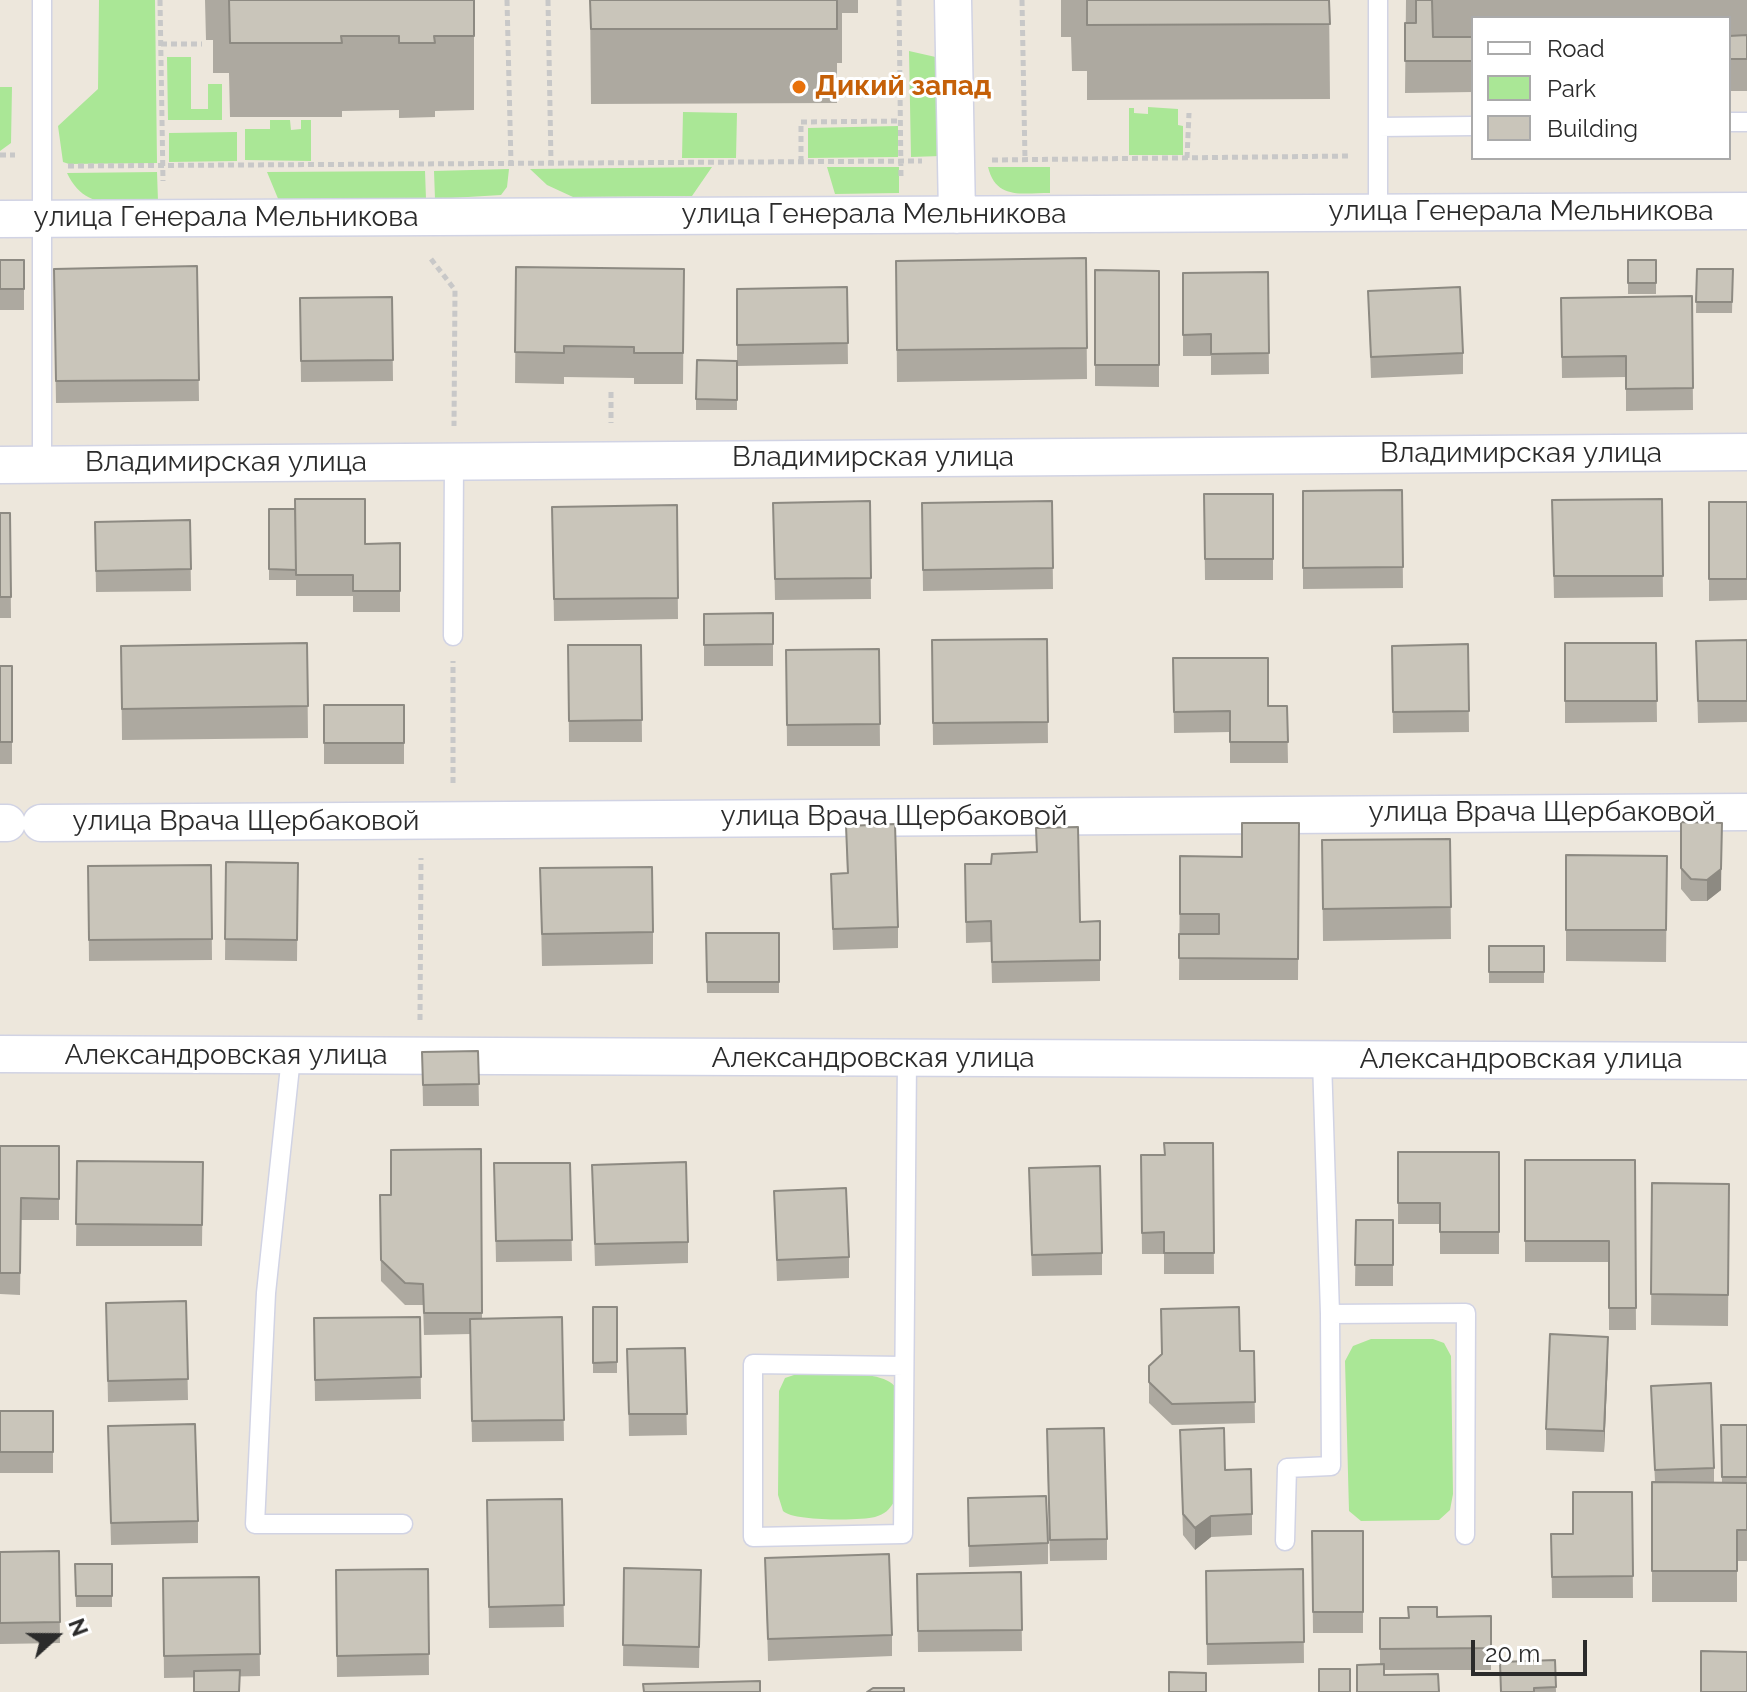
<!DOCTYPE html>
<html>
<head>
<meta charset="utf-8">
<style>
	body { margin:0 }
	#map { position:relative; width:1747px; height:1692px; overflow:hidden; background:#ede7dc; font-family:Raleway,sans-serif }
	canvas { display:block }
	.legend { position:absolute; left:1471px; top:16px; width:260px; height:144px; box-sizing:border-box; background:#fff; border:2px solid #aaa; margin:0; padding:10px 14px; list-style:none; font-size:24px; color:#2b2b2b }
	.legend li { display:flex; align-items:center; gap:16px; height:40px }
	.legend b { width:40px; border:2px solid #aaa }
	.north { position:absolute; left:16px; top:1596px; width:80px; height:80px; -webkit-text-stroke:6px #fff; paint-order:stroke; rotate:69deg; font-size:22px; font-weight:700; line-height:32px; text-align:center; color:#2b2b2b }
	.north::after { content:''; display:block; margin:auto; width:28px; height:36px; background:#2b2b2b; clip-path:polygon(50% 0,100% 100%,50% 72%,0 100%) }
	.scale { position:absolute; left:1471px; top:1640px; width:116px; height:36px; box-sizing:border-box; border:4px solid #2b2b2b; border-top:0; padding-left:10px; font-size:24px; line-height:28px; white-space:nowrap; color:#2b2b2b; -webkit-text-stroke:6px #fff; paint-order:stroke }
</style>
</head>
<body>
<div id="map">
<canvas width="1747" height="1692"></canvas>
<ul class="legend">
<li><b style="height:10px;background:#fff"></b>Road</li>
<li><b style="height:22px;background:#aae796"></b>Park</li>
<li><b style="height:22px;background:#c9c5ba"></b>Building</li>
</ul>
<div class="north">N</div>
<div class="scale">20 m</div>
</div>
<script>
const c = document.querySelector('canvas').getContext('2d');
c.lineJoin = 'round';
function fillPath(path, color) { c.fillStyle = color; c.fill(path, 'evenodd'); }
function trace(path, color, width, dash) { c.strokeStyle = color; c.lineWidth = width; c.lineCap = dash ? 'butt' : 'round'; c.setLineDash(dash || []); c.stroke(path); }
function label(font, color, halo, rows, align = 'center') {
  c.font = font + ' Raleway,sans-serif'; c.lineWidth = 6; c.setLineDash([]); c.textBaseline = 'middle'; c.strokeStyle = halo; c.fillStyle = color; for (const [text, x, y, turn = 0] of rows) {
    c.save(); c.translate(x, y); c.rotate((+turn || 0) * Math.PI / 180); c.textAlign = isNaN(turn) ? turn : align; if (halo) c.strokeText(text, 0, 0); c.fillText(text, 0, 0); c.restore();
  }
}
fillPath(new Path2D(`
	M99,0h56l2,163 -88,1 -6,-2 -5,-36 40,-37z
	M909,51l31,7 1,98 -30,1z
	M167,57h24v52h17v-25h14v36h-54z
	M0,87h12l-1,56 -11,8z
	M1148,107l30,2v16l5,1v29h-54v-47h5v5l14,1z
	M683,112l54,1 -1,45h-54z
	M270,120h20l1,10 10,-1v-9h10v41l-66,-1v-31h25z
	M898,126v31l-90,1v-30z
	M237,132v29l-68,1v-29z
	M712,167l-20,29 -119,1 -26,-12 -17,-16z
	M827,167h72v26l-64,1z
	M988,167h62v26c-28,0 -54,7 -62,-26z
	M509,169l-2,18 -6,8 -66,4 -1,-28z
	M425,171l1,28 -147,2 -12,-29z
	M157,172l1,29c-39,0 -72,12 -91,-28z
	M1371,1339h62l11,4 7,13 2,138 -3,16 -11,10 -78,1 -12,-10 -4,-150 8,-15z
	M797,1374c24,0 87,-6 99,14l-2,114c-5,8 -9,12 -19,15 -15,4 -83,4 -92,-6l-5,-16 1,-104 6,-13z`), '#aae796');
const service = new Path2D(`
	M1378,0v213
	M1729,122h18
	M1378,127l95,-1
	M42,465v-465
	M453,636l1,-175
	M291,1057l-25,236 -11,231h148
	M1322,1060l8,254 136,-1 -1,222
	M904,1366l-151,-2v173l150,-3 4,-475
	M1285,1541l2,-73 44,-2 -1,-152`);
const minor = new Path2D(`
	M953,0l4,215
	M0,219l1747,-8
	M0,465l1747,-13
	M0,823h7
	M41,823l1706,-11
	M0,1054l1747,7`);
trace(service, '#d1d3e4', 21);
trace(minor, '#d1d3e4', 39);
trace(new Path2D(`
	M160,0l3,181
	M507,0l4,164
	M548,0l3,163
	M899,0l2,178
	M1022,0l3,160
	M161,44h41
	M0,155h15
	M1187,158l2,-45
	M992,160l358,-4
	M801,162v-40l99,-1
	M68,166l854,-5
	M431,259l24,31 -1,136
	M611,392v31
	M453,783v-122
	M420,1020l1,-162`), '#c8c8c8', 5, [6, 4]);
trace(service, '#fff', 18);
trace(minor, '#fff', 36);
fillPath(new Path2D(`
	M205,0h269v110l-39,1v6l-36,1v-8l-57,1v6h-112l-1,-44h-16v-33h-7z
	M590,0h268v13h-16v50h-5v40l-246,1z
	M1061,0h268l1,99 -243,1v-29h-15l-1,-34h-10z
	M1406,0h341v91h-18v-73h-256v74l-68,1z
	M1086,258l1,121 -190,3 -1,-121z
	M0,260h24v50h-24z
	M1628,260h28v34h-28z
	M197,266l2,135 -143,2 -2,-134z
	M516,267l168,2 -1,115h-49v-6l-70,-1v7l-49,-1z
	M1697,269h36l-1,44h-36z
	M1095,270l64,1v116l-64,-1z
	M1268,272l1,102 -58,1v-19h-28v-83z
	M847,287l1,77 -111,2v-77z
	M1368,291l95,62v21l-92,4z
	M1692,296l1,114 -67,1v-34l-64,1 -1,-80z
	M392,297l1,84 -92,1 -1,-84z
	M737,361v49h-41v-11z
	M1402,490l1,98 -100,1v-98z
	M1204,494h69v86h-68z
	M1662,499l1,98 -109,1 -2,-98z
	M870,501l1,98 -96,1 -2,-97z
	M1052,501l1,88 -130,2 -1,-88z
	M1709,502h38v98l-38,1z
	M677,505l1,114 -124,2 -2,-114z
	M269,509l96,35 35,-1v69h-47v-16h-57v-16h-27z
	M0,513h10l1,105h-11z
	M190,520l1,71 -95,1 -1,-70z
	M773,613v53h-69v-52z
	M1047,639l1,104 -115,2 -1,-105z
	M1747,640v82l-49,1 -2,-82z
	M307,643l1,95 -186,2 -1,-94z
	M1565,643h91l1,79 -92,1z
	M1468,644l1,88 -76,1 -1,-87z
	M568,645h73l1,97h-73z
	M879,649l1,97h-93l-1,-96z
	M1173,658l95,48h19l1,57h-58v-31l-56,1z
	M0,666h12v98h-12z
	M324,705h80v59h-80z
	M1681,822l40,68 -14,11h-16l-10,-12z
	M1299,823l-1,157h-119l1,-124 62,1z
	M846,826l52,101v21l-65,2 -2,-76 16,-1z
	M1450,839l1,100 -128,2 -1,-101z
	M1566,855l101,1 -1,106 -100,-1z
	M226,862l72,1 -1,98 -72,-1z
	M965,864l115,58 20,-1v60l-108,2 -1,-41 -25,1z
	M211,865l1,95 -123,1 -1,-95z
	M540,868l113,64v32l-111,2z
	M706,933h73v60h-72z
	M1489,946h55v37h-55z
	M478,1051l1,55h-56l-1,-54z
	M1213,1143l1,131h-50v-20h-22l-1,-99h23z
	M0,1146h59v74h-38l-1,75 -20,-1z
	M481,1149l1,170 80,-2 2,124 -92,1 -2,-108 -46,1 -1,-30h-18l-24,-24 -1,-86h11z
	M1398,1152h101v102h-59v-30h-42z
	M1525,1160h110l1,170h-27v-68h-84z
	M77,1161l126,1 -1,84h-126z
	M494,1163h76l2,98 -76,1z
	M592,1165l96,77v21l-93,3z
	M1652,1183l77,1 -1,142 -77,-1z
	M1029,1189l73,64v22l-70,1z
	M774,1191l75,66v21l-72,3z
	M1356,1220h37v66h-38z
	M186,1301l2,99 -80,2 -2,-99z
	M593,1307h24v66h-24z
	M420,1317l1,82 -106,2 -1,-83z
	M685,1348l2,87 -58,1 -2,-87z
	M1240,1351h14l1,72 -83,2 -23,-22v-37z
	M1608,1358l-4,94 -58,-2v-21z
	M1651,1386l63,82v14h8l-1,-57h26v136h-10v41h-85v-120h3z
	M0,1411h53v62h-53z
	M108,1426l90,95v22l-87,2z
	M1180,1430l45,40 27,44v21l-41,2 -16,13 -12,-15z
	M1047,1450l60,89v21l-57,1z
	M1632,1492l1,106h-81l-1,-64h22z
	M968,1498l80,45v21l-79,3z
	M562,1499l2,128 -75,1 -2,-128z
	M1312,1531h51v102h-50z
	M59,1551l1,92 -60,1v-92z
	M765,1558l127,77v21l-124,5z
	M75,1564h37v43h-36z
	M624,1568l77,2 -2,98 -76,-2z
	M428,1569l1,106 -92,2 -1,-107z
	M1303,1569l1,94 -97,2 -1,-94z
	M1021,1572l1,79 -104,1 -1,-78z
	M259,1577l1,99 -96,2 -1,-100z
	M1491,1616v54h-107l-27,22 23,-28v-46z
	M1555,1660l1,32h-56z`), '#ada9a0');
fillPath(new Path2D(`
	M1722,823l-1,67 -14,11v-21z
	M1608,1337v21l-4,94v-21z
	M1211,1516v21l-16,13v-22z`), '#8d8a82');
const building = new Path2D(`
	M229,0h245v36h-40l1,7h-36v-7h-58l1,7h-112z
	M590,0h247v29h-246z
	M1087,0h242l1,24 -243,1z
	M1416,0h16l1,37h40v24h-68v-38h11z
	M1747,35v24h-18v-23z
	M1086,258l1,90 -190,2 -1,-89z
	M0,260h24v29h-24z
	M1628,260h28v23h-28z
	M197,266l2,114 -143,1 -2,-112z
	M516,267l168,2 -1,84h-49v-6l-70,-1v7l-49,-1z
	M1697,269h36l-1,33h-36z
	M1095,270l64,1v94h-64z
	M1268,272l1,81 -58,1v-20l-28,1v-62z
	M847,287l1,56 -111,2v-56z
	M1460,287l3,66 -92,4 -3,-66z
	M1692,296l1,92 -67,1v-33l-64,1 -1,-59z
	M392,297l1,63 -92,1 -1,-63z
	M697,360l40,1v39l-41,-1z
	M1402,490l1,77 -100,1v-77z
	M1204,494h69v65h-68z
	M295,499h70v45l35,-1v48h-47v-16h-57z
	M1662,499l1,77h-109l-2,-76z
	M870,501l1,77 -96,1 -2,-76z
	M1052,501l1,67 -130,2 -1,-67z
	M1709,502h38v77h-38z
	M677,505l1,93 -124,1 -2,-92z
	M269,509h26l1,61 -27,-1z
	M0,513h10l1,84h-11z
	M190,520l1,49 -95,2 -1,-49z
	M773,613v31l-69,1v-31z
	M1047,639l1,83 -115,1 -1,-83z
	M1747,640v61h-49l-2,-60z
	M307,643l1,63 -186,3 -1,-63z
	M1565,643h91l1,58h-92z
	M1468,644l1,67 -76,1 -1,-66z
	M568,645h73l1,75 -73,1z
	M879,649l1,75 -93,1 -1,-75z
	M1173,658h95v48h19l1,36h-58v-31l-56,1z
	M0,666h12v76h-12z
	M324,705h80v38h-80z
	M1681,822l41,1 -1,46 -14,11 -16,-1 -10,-11z
	M1242,823h57l-1,136 -119,-1v-24h40v-20h-39v-58l62,1z
	M895,824l3,103 -65,2 -2,-55 17,-1 -2,-47z
	M1078,827l2,95 20,-1v39l-108,2 -1,-41 -25,1 -1,-58h26l1,-10 45,-2 -1,-24z
	M1450,839l1,68 -128,2 -1,-69z
	M1566,855l101,1 -1,74h-100z
	M226,862l72,1 -1,77 -72,-1z
	M211,865l1,74 -123,1 -1,-74z
	M652,867l1,65 -111,2 -2,-66z
	M706,933h73v49h-72z
	M1489,946h55v26h-55z
	M478,1051l1,33 -56,1 -1,-33z
	M1164,1143h49l1,110h-50v-21l-22,1 -1,-78h24z
	M0,1146h59v53l-38,-1 -1,75h-20z
	M481,1149l1,164h-58l-1,-29 -18,-1 -24,-23 -1,-65h11v-45z
	M1398,1152h101v80h-59v-29h-42z
	M1525,1160h110l1,148h-27v-67h-84z
	M77,1161l126,1 -1,63 -126,-1z
	M686,1162l2,80 -93,2 -3,-79z
	M494,1163h76l2,77 -76,1z
	M1100,1166l2,87 -70,2 -3,-87z
	M1652,1183l77,1 -1,111 -77,-1z
	M846,1188l3,69 -72,3 -3,-69z
	M1356,1220h37v45h-38z
	M186,1301l2,78 -80,2 -2,-78z
	M593,1307h24v55l-24,1z
	M1239,1307l1,44h14l1,51 -83,2 -23,-22v-16l13,-12 -1,-45z
	M420,1317l1,60 -106,3 -1,-62z
	M562,1317l2,103 -92,1 -2,-102z
	M1550,1334l58,3 -4,94 -58,-2z
	M685,1348l2,66h-58l-2,-65z
	M1711,1383l3,85 -59,2 -4,-84z
	M0,1411h53v41h-53z
	M195,1424l3,97 -87,2 -3,-97z
	M1721,1425h26v52h-25z
	M1104,1428l3,111 -57,1 -3,-111z
	M1224,1428l1,42 26,-1 1,45 -41,2 -16,12 -12,-14 -3,-84z
	M1652,1482l95,1v47h-10v41h-85z
	M1573,1492h59l1,84 -81,1 -1,-43h22z
	M1046,1496l2,47 -79,3 -1,-48z
	M562,1499l2,106 -75,2 -2,-107z
	M1312,1531h51v81h-50z
	M59,1551l1,71 -60,1v-71z
	M889,1554l3,81 -124,4 -3,-81z
	M75,1564h37v32h-36z
	M624,1568l77,2 -2,77 -76,-2z
	M428,1569l1,85 -92,2 -1,-86z
	M1303,1569l1,73 -97,2 -1,-73z
	M1021,1572l1,58 -104,1 -1,-57z
	M259,1577l1,77 -96,2 -1,-78z
	M1408,1607h29v10l54,-1v32l-111,1v-31h29z
	M1701,1651l46,1v40h-46z
	M1555,1660l1,27 -22,1v4h-33l-1,-30z
	M1384,1664v11l54,-1 1,18h-82v-27z
	M1319,1669h31v23h-31z
	M240,1670l-1,22h-45v-21z
	M1169,1672l37,1v19h-37z
	M760,1681v11h-116l-1,-8z
	M873,1688h31v4h-37z`);
fillPath(building, '#c9c5ba');
trace(building, '#8d8a82', 2);
for (const [x, y, r, color] of [
	[799,87,8,"#e8710a"]
]) { const dot = new Path2D(); dot.arc(x, y, r, 0, 2 * Math.PI); c.fillStyle = color; c.fill(dot); trace(dot, '#fff', 3); }
label('bold 28px', '#c56008', '#fff', [
	["Дикий запад",815,87]
], 'left');
label('28px', '#2b2b2b', '#fff', [
	["улица Генерала Мельникова",1521,212],
	["улица Генерала Мельникова",874,215],
	["улица Генерала Мельникова",226,218],
	["Владимирская улица",1521,454],
	["Владимирская улица",873,458],
	["Владимирская улица",226,463],
	["улица Врача Щербаковой",1542,813],
	["улица Врача Щербаковой",894,817],
	["улица Врача Щербаковой",246,822],
	["Александровская улица",226,1056],
	["Александровская улица",873,1059],
	["Александровская улица",1521,1060]
]);
</script>
</body>
</html>
